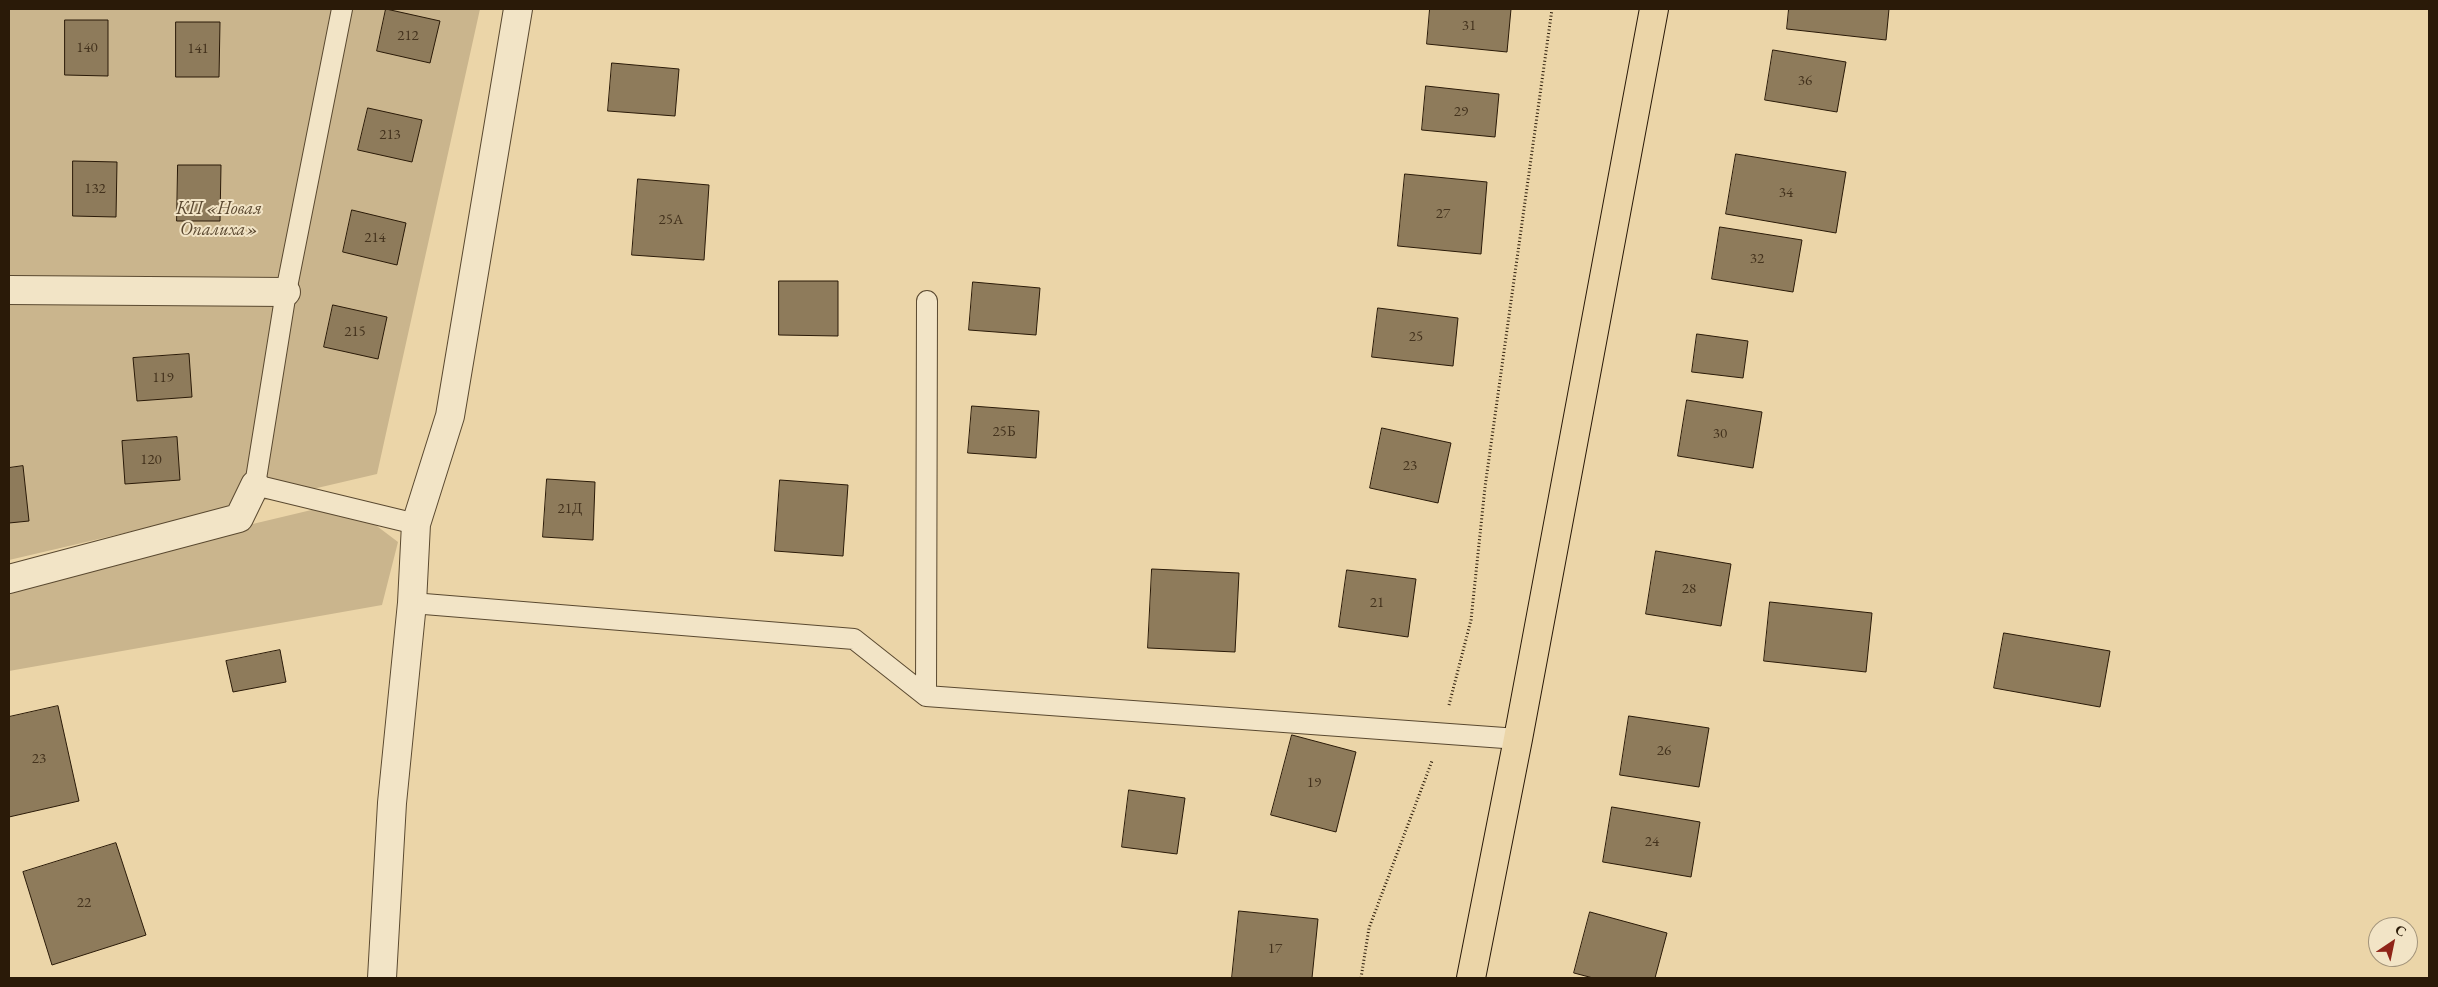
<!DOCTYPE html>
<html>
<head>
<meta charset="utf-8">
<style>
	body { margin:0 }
	#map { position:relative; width:2438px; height:987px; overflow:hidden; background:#ebd5a8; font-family:"EB Garamond",serif }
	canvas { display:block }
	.frame { position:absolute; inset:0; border:10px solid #2a1a08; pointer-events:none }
	.north { position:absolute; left:2368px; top:917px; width:50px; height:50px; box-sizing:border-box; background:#f2e4c6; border:1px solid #a2937a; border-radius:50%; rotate:34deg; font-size:14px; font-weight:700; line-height:20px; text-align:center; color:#2a1a08 }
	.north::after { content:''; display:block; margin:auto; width:18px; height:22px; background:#8f2418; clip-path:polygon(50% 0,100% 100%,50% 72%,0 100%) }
</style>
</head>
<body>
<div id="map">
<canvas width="2438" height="987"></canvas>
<div class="frame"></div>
<div class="north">С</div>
</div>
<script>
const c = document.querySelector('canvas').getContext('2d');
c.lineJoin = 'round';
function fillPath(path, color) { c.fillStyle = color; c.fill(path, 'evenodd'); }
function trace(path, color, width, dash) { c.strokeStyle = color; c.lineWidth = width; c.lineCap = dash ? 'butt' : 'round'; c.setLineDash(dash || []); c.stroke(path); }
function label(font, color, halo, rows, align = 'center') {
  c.font = font + ' "EB Garamond",serif'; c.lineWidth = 4; c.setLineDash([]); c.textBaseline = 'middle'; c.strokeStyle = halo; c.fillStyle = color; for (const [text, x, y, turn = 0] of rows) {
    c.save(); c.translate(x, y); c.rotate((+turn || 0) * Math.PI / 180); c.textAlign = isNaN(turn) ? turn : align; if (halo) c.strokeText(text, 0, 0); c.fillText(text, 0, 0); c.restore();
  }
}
fillPath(new Path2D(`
	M9,9h471l-103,465 -368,86z
	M345,502l53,40 -16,63 -373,66v-89z`), '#cab58d');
const building = new Path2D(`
	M386,9l54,12 -10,42 -53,-12z
	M1430,9h81l-4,43 -80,-8z
	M1789,9h100l-3,31 -99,-11z
	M65,20h43v56l-43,-1z
	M176,22h44l-1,55h-43z
	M1773,50l73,12 -9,50 -72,-12z
	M612,63l67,6 -4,47 -67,-5z
	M1426,86l73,8 -4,43 -73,-7z
	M368,108l54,12 -10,42 -54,-12z
	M1736,154l110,18 -10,61 -110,-19z
	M73,161l44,1 -1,55 -43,-1z
	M178,165h43l-1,56h-43z
	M1405,174l82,8 -6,72 -83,-8z
	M638,179l71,6 -5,75 -72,-5z
	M352,210l54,13 -9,42 -54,-13z
	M1720,227l82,13 -9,52 -81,-13z
	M779,281h59v55l-59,-1z
	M973,282l67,6 -4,47 -67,-5z
	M333,305l54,12 -9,42 -54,-12z
	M1378,308l80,10 -5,48 -81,-9z
	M1697,334l51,7 -5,37 -51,-6z
	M189,354l3,43 -55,4 -4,-43z
	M1687,400l75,12 -9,56 -75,-12z
	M972,406l67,5 -3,47 -68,-5z
	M1382,428l69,15 -13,60 -68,-15z
	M177,437l3,43 -55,4 -3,-43z
	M23,466l6,55 -20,2v-55z
	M547,479l48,3 -2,58 -50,-3z
	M780,480l68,5 -5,71 -68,-5z
	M1656,551l75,13 -10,62 -75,-12z
	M1152,569l87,4 -4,79 -87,-4z
	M1347,570l69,9 -8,58 -69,-10z
	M1770,602l102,11 -6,59 -102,-11z
	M2004,633l106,18 -10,56 -106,-19z
	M280,650l6,32 -53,10 -7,-31z
	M58,706l21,95 -70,16v-100z
	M1629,716l80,12 -10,59 -79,-12z
	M1292,735l64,17 -20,80 -65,-17z
	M1129,790l56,8 -8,56 -55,-7z
	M1612,807l88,15 -9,55 -88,-15z
	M116,843l30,92 -94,30 -29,-93z
	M1239,911l79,8 -6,59h-80z
	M1590,912l77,21 -12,45h-62l-19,-5z`);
fillPath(building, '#8e7b5b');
trace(building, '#2a1a08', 1);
const service = new Path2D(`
	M342,9l-56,283 -31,193 161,39
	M927,301l-1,395 592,43
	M412,603l442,36 72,57`);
const minor = new Path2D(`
	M9,290l277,2
	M9,579l230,-61 16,-33
	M382,978l10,-175 20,-200 4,-79 34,-108 68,-407`);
const primary = new Path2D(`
	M1471,978l47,-239 136,-730`);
trace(service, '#5a4930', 22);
trace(minor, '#5a4930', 30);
trace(primary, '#2a1a08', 30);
trace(new Path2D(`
	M1449,705l22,-85 14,-133 67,-478
	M1361,978l8,-50 63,-167`), '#2a1a08', 3, [1, 2.5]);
trace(service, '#f2e4c6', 20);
trace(minor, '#f2e4c6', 28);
trace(primary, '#ebd5a8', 28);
label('15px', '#43321d', null, [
	["31",1469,26],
	["212",408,36],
	["140",87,48],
	["141",198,49],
	["36",1805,81],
	["29",1461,112],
	["213",390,135],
	["132",95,189],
	["34",1786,193],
	["27",1443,214],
	["25А",671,220],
	["214",375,238],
	["32",1757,259],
	["215",355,332],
	["25",1416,337],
	["119",163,378],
	["25Б",1004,432],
	["30",1720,434],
	["120",151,460],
	["23",1410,466],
	["21Д",570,509],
	["28",1689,589],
	["21",1377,603],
	["26",1664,751],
	["23",39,759],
	["19",1314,783],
	["24",1652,842],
	["22",84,903],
	["17",1275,949]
]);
label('italic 18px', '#5a4830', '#f2e4c6', [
	["КП «Новая",219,209],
	["Опалиха»",219,230]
]);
</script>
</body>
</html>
